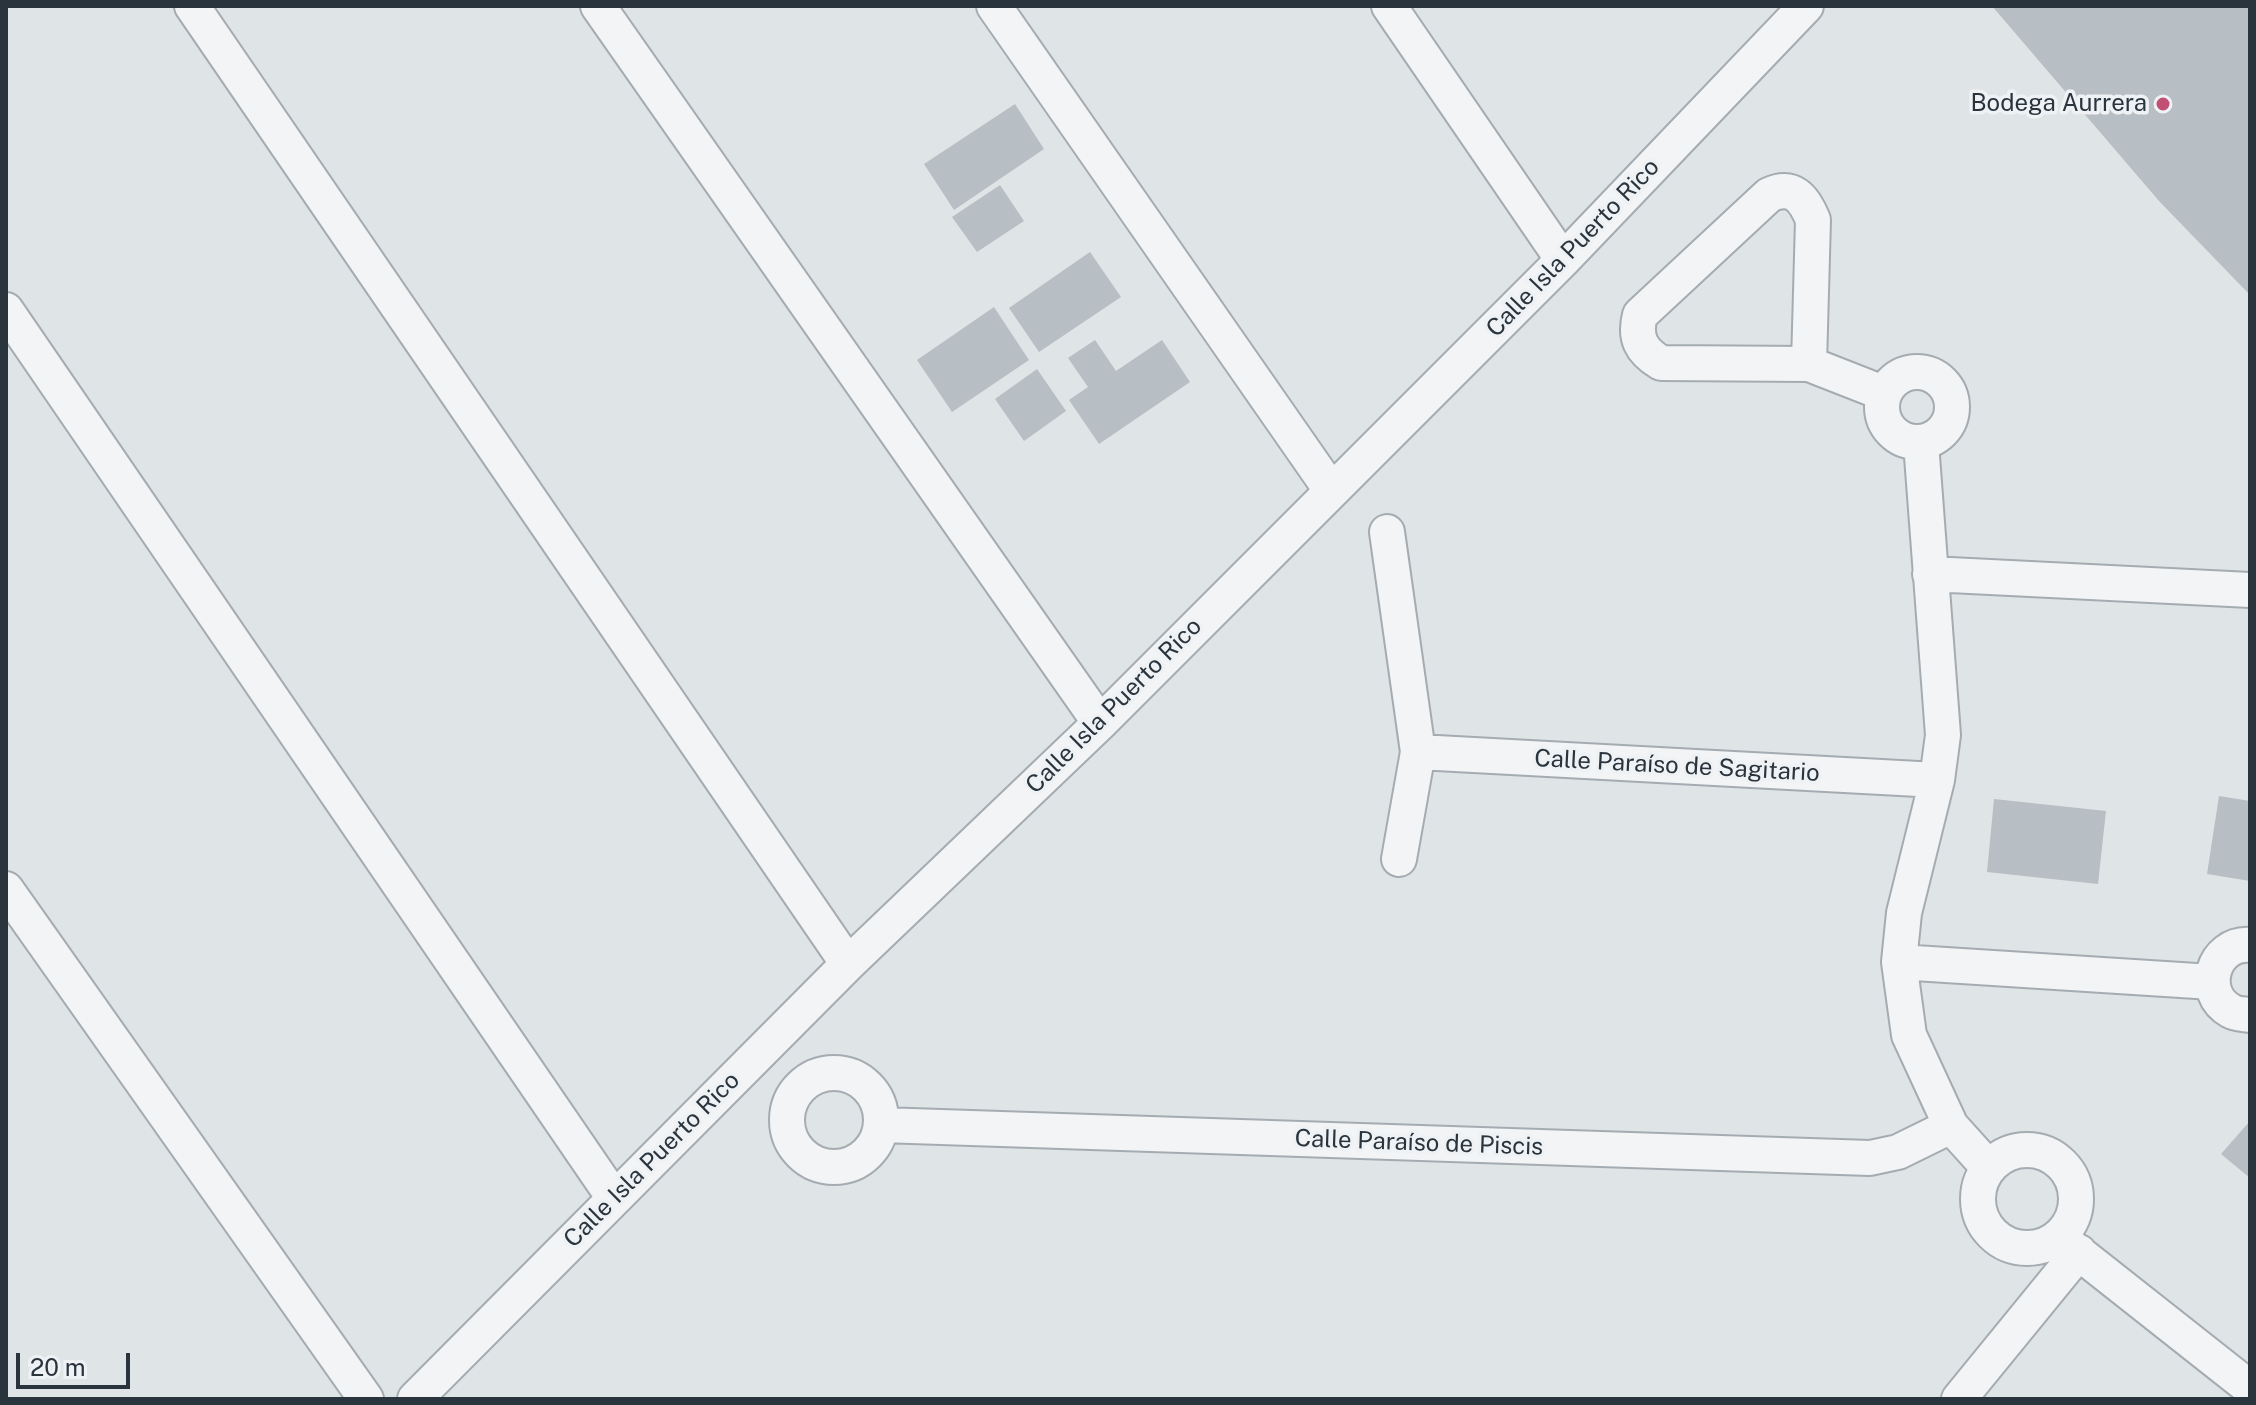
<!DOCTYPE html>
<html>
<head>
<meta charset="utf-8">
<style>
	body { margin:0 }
	#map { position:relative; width:2256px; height:1405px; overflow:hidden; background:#dfe4e7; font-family:"Public Sans",sans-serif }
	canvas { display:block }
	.frame { position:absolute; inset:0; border:8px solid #2a343d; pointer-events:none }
	.scale { position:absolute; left:16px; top:1353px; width:114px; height:36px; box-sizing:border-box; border:4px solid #2a343d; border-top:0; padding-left:10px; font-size:24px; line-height:28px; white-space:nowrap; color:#2a343d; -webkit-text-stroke:6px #eff2f5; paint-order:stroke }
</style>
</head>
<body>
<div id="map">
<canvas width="2256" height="1405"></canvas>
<div class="frame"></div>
<div class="scale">20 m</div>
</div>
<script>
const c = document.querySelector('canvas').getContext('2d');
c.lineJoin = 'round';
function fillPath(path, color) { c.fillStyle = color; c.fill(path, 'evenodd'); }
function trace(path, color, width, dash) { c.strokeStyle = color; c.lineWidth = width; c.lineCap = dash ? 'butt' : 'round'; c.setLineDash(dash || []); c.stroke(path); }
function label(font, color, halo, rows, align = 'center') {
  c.font = font + ' "Public Sans",sans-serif'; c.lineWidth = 7; c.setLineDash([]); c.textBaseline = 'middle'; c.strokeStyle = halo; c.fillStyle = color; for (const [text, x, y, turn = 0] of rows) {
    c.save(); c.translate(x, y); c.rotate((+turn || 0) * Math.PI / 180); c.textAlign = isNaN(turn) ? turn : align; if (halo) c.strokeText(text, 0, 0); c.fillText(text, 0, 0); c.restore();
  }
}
fillPath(new Path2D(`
	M1992,6h258v289l-91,-94z
	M1015,104l29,45 -90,61 -30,-46z
	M1000,185l24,36 -47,31 -25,-35z
	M1090,252l31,45 -82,55 -30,-44z
	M994,307l35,53 -77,52 -35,-52z
	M1095,340l21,31 46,-31 28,42 -91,62 -30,-44 19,-13 -20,-29z
	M1037,369l29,42 -42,30 -29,-42z
	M2219,796l31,5v80l-43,-7z
	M1994,799l112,12 -8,73 -111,-12z
	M2250,1121v57l-29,-24z`), '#b7bec4');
const minor = new Path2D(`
	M192,6l656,958
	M598,6l502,717
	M994,6l337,484
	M1389,6l174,254
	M6,310l608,888
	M1809,364l4,-144c-9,-22 -20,-36 -44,-25l-129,120c-6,23 1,36 21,48l148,1 74,29
	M1882 407a35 35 0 1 1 70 0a35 35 0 1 1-70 0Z
	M1921,443l22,292 -6,45 -33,133 -5,49 10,73 42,91 37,41
	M1387,532l31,220 -19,107
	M1930,574l320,16
	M1418,752l519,28
	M6,889l360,510
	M2250,945c-37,-3 -52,48 -19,66 5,3 13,3 19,4
	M1899,962l313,20
	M787 1120a47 47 0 1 1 94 0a47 47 0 1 1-94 0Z
	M881,1125l989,33 28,-6 53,-26
	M1978 1199a49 49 0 1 1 98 0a49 49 0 1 1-98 0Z
	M2060,1238l190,150
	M415,1399l433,-435 252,-241 463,-463 243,-254
	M1959,1399l120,-147`);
trace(minor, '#a5acb1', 38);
trace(minor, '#f2f4f6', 34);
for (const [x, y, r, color] of [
	[2163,104,8,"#c24f74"]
]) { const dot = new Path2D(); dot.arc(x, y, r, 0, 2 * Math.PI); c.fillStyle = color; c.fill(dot); trace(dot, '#eff2f5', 3); }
label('24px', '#2a343d', '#eff2f5', [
	["Bodega Aurrera",2147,104]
], 'right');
label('24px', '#2a343d', '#eff2f5', [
	["Calle Isla Puerto Rico",1573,248,-46],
	["Calle Isla Puerto Rico",1114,706,-45],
	["Calle Paraíso de Sagitario",1677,766,3],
	["Calle Paraíso de Piscis",1419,1143,2],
	["Calle Isla Puerto Rico",652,1160,-45]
]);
</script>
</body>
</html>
